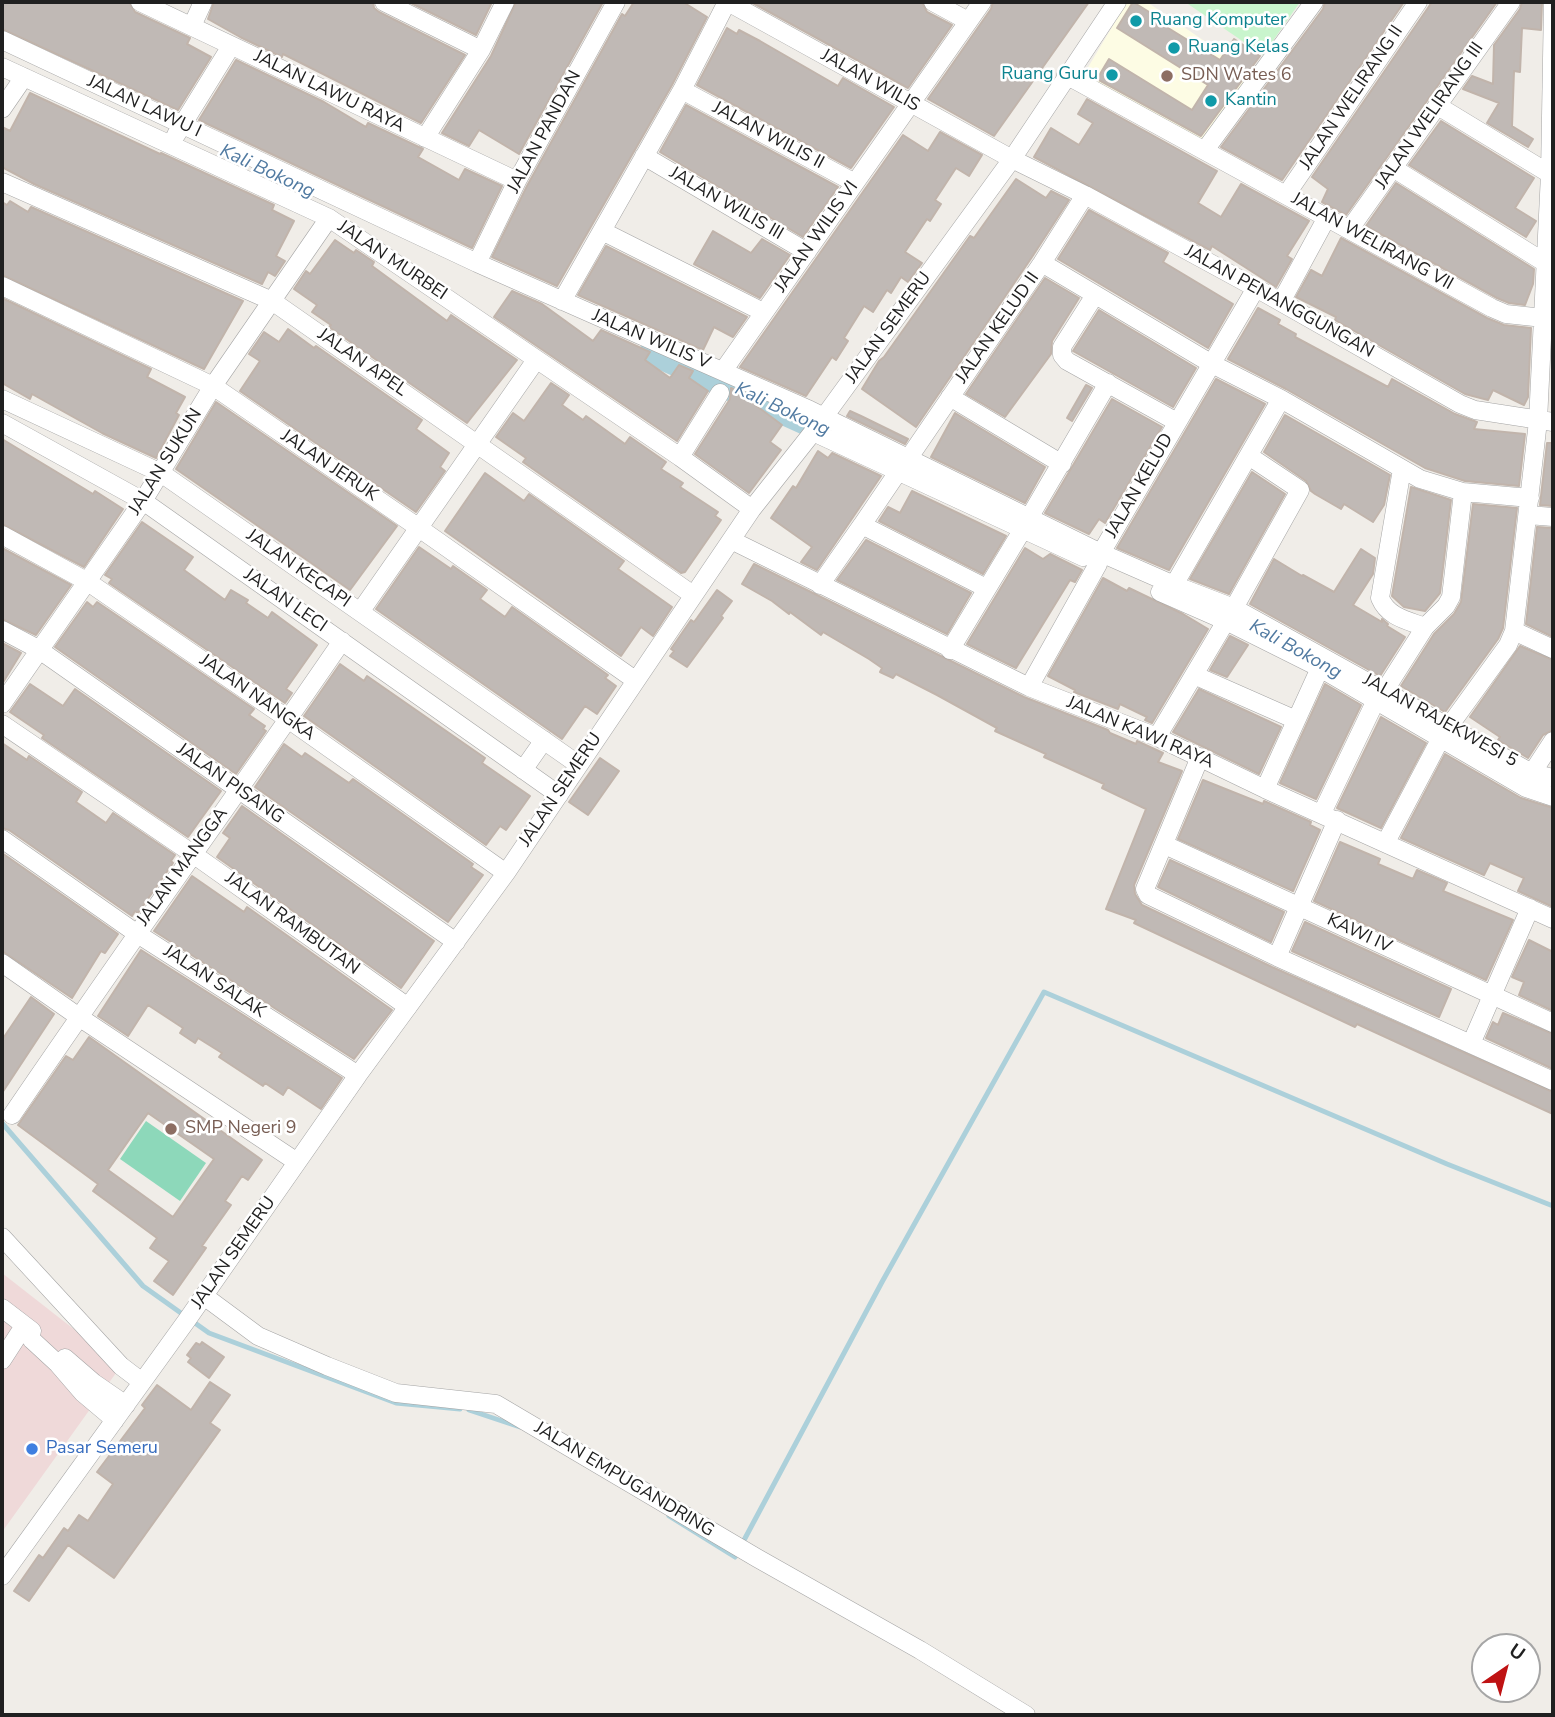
<!DOCTYPE html>
<html>
<head>
<meta charset="utf-8">
<style>
	body { margin:0 }
	#map { position:relative; width:1555px; height:1717px; overflow:hidden; background:#f0ede8; font-family:"Nunito Sans",sans-serif }
	canvas { display:block }
	.frame { position:absolute; inset:0; border:4px solid #202020; pointer-events:none }
	.north { position:absolute; left:1471px; top:1633px; width:70px; height:70px; box-sizing:border-box; background:#fff; border:2px solid #a6a6a6; border-radius:50%; rotate:35deg; font-size:19px; font-weight:700; line-height:28px; text-align:center; color:#202020 }
	.north::after { content:''; display:block; margin:auto; width:24px; height:32px; background:#bf1213; clip-path:polygon(50% 0,100% 100%,50% 72%,0 100%) }
</style>
</head>
<body>
<div id="map">
<canvas width="1555" height="1717"></canvas>
<div class="frame"></div>
<div class="north">U</div>
</div>
<script>
const c = document.querySelector('canvas').getContext('2d');
c.lineJoin = 'round';
function fillPath(path, color) { c.fillStyle = color; c.fill(path, 'evenodd'); }
function trace(path, color, width, dash) { c.strokeStyle = color; c.lineWidth = width; c.lineCap = dash ? 'butt' : 'round'; c.setLineDash(dash || []); c.stroke(path); }
function label(font, color, halo, rows, align = 'center') {
  c.font = font + ' "Nunito Sans",sans-serif'; c.lineWidth = 5; c.setLineDash([]); c.textBaseline = 'middle'; c.strokeStyle = halo; c.fillStyle = color; for (const [text, x, y, turn = 0] of rows) {
    c.save(); c.translate(x, y); c.rotate((+turn || 0) * Math.PI / 180); c.textAlign = isNaN(turn) ? turn : align; if (halo) c.strokeText(text, 0, 0); c.fillText(text, 0, 0); c.restore();
  }
}
fillPath(new Path2D(`
	M2,1273l119,93 -119,166z`), '#efd9d9');
fillPath(new Path2D(`
	M1127,2h20l106,72 -51,73 -121,-68z`), '#fdfce4');
fillPath(new Path2D(`
	M1185,2h115l-37,53z`), '#c9f5cd');
fillPath(new Path2D(`
	M146,1121l60,42 -26,38 -60,-42z`), '#8dd8ba');
trace(new Path2D(`
	M2,1123l141,163 66,47 187,70 64,6
	M469,1410l51,17
	M669,1516l66,41
	M743,1542l139,-260 162,-290 403,172 106,42`), '#acd0da', 5);
trace(new Path2D(`
	M656,351l221,100`), '#acd0da', 32);
const building = new Path2D(`
	M2,2h127l6,10 55,26 -3,6 24,13 -33,53 -176,-81z
	M214,2h159l1,6 5,4 86,43 -44,68 -138,-69 -1,3 -42,-20 -32,-18z
	M409,2h83l-16,33z
	M516,2h87l-84,152 -40,-24 -10,16 -27,-13 49,-77z
	M634,2h49l24,15 -35,68 -115,201 -65,-29 35,-71 95,-172 3,2z
	M751,2h171l5,10 25,13 -44,63z
	M993,2h96l-95,134 -66,-37 63,-90z
	M1133,2l21,13 -2,3 68,42 14,-21 26,17 -59,80 -104,-57 12,-20 83,51 16,-25 -91,-57z
	M1325,2h79l-122,178 -61,-33 102,-138z
	M1432,2h65l-151,213 -24,-13 6,-13 -16,-12z
	M1522,2h20l-1,28 -19,-2 -2,44 -6,-1 -2,55 21,13 -5,8 -41,-24 12,-20 -36,-14 9,-13 21,8 1,-39 26,-36z
	M727,28l10,6 2,-4 21,11 78,45 5,-8 51,29 -43,61 -154,-83z
	M236,60l88,42 42,25 2,-4 55,26 -5,8 41,23 6,-11 37,17 -30,62 -273,-128z
	M30,93l130,61 1,-1 113,52 -2,5 22,11 -18,35 9,5 -10,15 -7,-4 -6,12 -228,-100 -32,-17v-40l8,4z
	M1087,99l130,72 -19,32 23,14 20,-33 68,37 -22,35 5,3 -16,28 -64,-41 -2,4 -176,-93 17,-29 28,17 14,-22 -15,-9z
	M686,105l152,82 -35,50 -143,-85z
	M1441,121l93,57 -19,30 21,13 -10,16 -117,-72z
	M940,132l42,23 -13,21 -13,-8 -21,32 6,4 -11,17 -3,-2 -22,33 17,11 -14,19 -7,-5 -10,16 -4,-3 -14,22 -9,-6 -20,32 4,3 -12,19 -4,-3 -26,39 -66,-29 163,-232 25,16z
	M1016,179l30,19 5,-7 18,9 -37,57 -116,170 -54,-38 17,-28 5,-4 86,-121 4,2z
	M1396,183l138,86 -1,15 -8,21 -16,-2 -12,-5 -131,-72z
	M10,201l18,11 3,-5 212,94 -39,68 -202,-94v-73l5,3z
	M1089,210l79,43 -5,9 70,42 -25,44 -150,-89z
	M713,231l38,22 11,-14 28,16 -30,43 -66,-34z
	M1341,238l146,80 17,7 27,3 -3,69 -4,8 -31,-15 -5,10 -23,-6 -130,-74 1,-3 -40,-20 15,-27 11,6z
	M335,240l19,13 2,-3 18,12 -2,4 75,55 4,-6 66,45 -50,63 -138,-96 2,-2 -19,-13 5,-7 -23,-16 12,-18 4,3z
	M606,246l141,71 -14,20 -19,-10 -11,23 -125,-55z
	M1045,278l34,20 -27,43 -1,13 -46,63 -39,-23z
	M512,291l30,13 51,37 8,-11 49,22 -5,8 25,18 9,-13 14,6 -4,7 19,13 -31,50 -183,-124z
	M2,298l149,71 -4,8 38,20 -9,16 3,2 -23,43 -54,-25 -70,-39 -2,5 -28,-16z
	M1258,308l22,12 -2,4 18,10 -1,3 93,50 4,-8 63,35 22,8 -3,7 51,5 -6,52 -54,-5 -40,-13 -139,-79 -58,-30z
	M1099,310l97,58 -23,39 -100,-56z
	M288,329l26,19 2,-2 106,74 -6,9 33,24 -9,14 5,4 -29,41 -176,-121 20,-30 -11,-7 15,-22 15,10z
	M1216,379l49,25 -96,166 -52,-22z
	M551,383l18,12 -7,10 21,15 3,-4 39,28 5,-7 36,25 -5,7 22,14 -3,4 38,25 -3,4 6,4 -36,52 -4,1 -158,-111 3,-4 -30,-21 17,-24 11,8z
	M1086,385l6,3 -20,33 -5,-3z
	M731,388l22,9 -3,4 32,24 -12,17 11,8 -32,43 -54,-39 35,-55z
	M1112,399l50,28 -57,96 -6,-4 -10,15 -44,-21z
	M216,402l181,124 -47,64 -174,-121z
	M850,411l11,5 47,23 -3,5 -58,-28z
	M955,413l90,54 -20,36 -94,-46z
	M1285,415l105,60 -6,30 -11,17 -29,-18 -3,5 -26,-15 -4,-3 -5,-10 -42,-29z
	M2,439l91,55 2,-3 28,18 -39,58 -82,-43z
	M1547,443h6v63l-13,-1z
	M818,451l10,7 4,-5 49,23 -64,94 -16,-8 11,-15 -41,-29 22,-32 3,2z
	M1252,472l33,22 -56,100 -39,-15z
	M485,473l39,28 5,-7 95,67 -6,8 54,38 -19,29 -12,-9 -20,29 -176,-125z
	M1411,487l40,13 -11,93 -15,18 -21,-4 -12,-11z
	M912,491l94,45 -23,38 -104,-53 9,-14 12,6z
	M1473,504l44,4 -14,120 -5,11 -53,73 -44,-26 33,-52 20,-20 7,-12z
	M142,522l51,35 -9,13 41,30 6,-10 17,10 -2,3 22,15 4,-6 45,33 -31,44 6,4 -7,10 -176,-120 3,-4 -7,-4z
	M1537,527l16,1v109l-27,-13z
	M866,540l105,53 -24,41 -110,-54z
	M419,547l32,22 2,-3 34,24 -7,9 25,18 7,-10 96,68 -3,3 11,8 -19,28 -12,-8 -23,33 -186,-130z
	M2,548l69,37 -35,50 -34,-16z
	M1025,548l18,11 7,-5 32,16 -7,12 -5,-2 -54,88 -49,-24z
	M1361,549l14,9 -2,16 -20,31 29,17v-3l6,5 -1,2 18,11 -25,39 -130,-72 24,-45 28,17 1,-1 31,17z
	M754,564l270,133 84,33 2,3 26,11 1,-3 26,12 -5,9 24,9 -48,114 1,9 7,11 130,62 281,125v22l-196,-90 -2,3 -221,-104 2,-3 -30,-11 40,-100 -44,-21 2,-4 -60,-27 2,-3 -51,-23 2,-3 -60,-33 -41,-21 -3,4 -13,-6 2,-4 -13,-9 -46,-27 -2,3 -31,-23 -1,2 -17,-13 -30,-17z
	M1103,578l24,13 2,-3 54,26 25,15 -56,94 -7,-3 2,-3 -27,-13 -2,5 -44,-17 1,-2 -27,-14z
	M717,590l15,11 -11,15 2,2 -36,49 -17,-11 4,-5 -3,-2 20,-29 3,2 3,-4z
	M87,602l6,5 4,-5 157,107 -5,6 16,11 -2,3 3,2 -30,43 -181,-127z
	M1230,636l18,9 -21,32 -17,-7z
	M2,643l19,10 -19,31z
	M1520,646l33,14v70l-10,5 -15,23 -30,-18 2,-3 -30,-20z
	M340,664l24,17 3,-5 118,82 -3,5 48,33 -24,34 -6,-4 -14,19 -182,-129z
	M30,684l33,22 12,-17 146,102 -33,46 -146,-99 2,-3 -34,-23z
	M1325,684l36,21 -45,94 -36,-16z
	M1199,689l82,38 -22,47 -86,-42z
	M1381,717l45,26 -45,85 -44,-20z
	M2,743l25,17 2,-4 53,36 -6,10 30,21 7,-10 62,42 -4,6 2,2 -35,50 -3,-2 -3,5 -123,-86 -7,-2z
	M284,744l18,13 3,-4 44,30 4,-4 120,85 -2,3 12,8 -35,47 -193,-135z
	M1445,754l76,44 32,10v99l-35,-16 6,-13 -34,-15 -6,12 -83,-37z
	M600,758l19,13 -31,44 -19,-13z
	M1203,780l60,24 1,-3 47,21 -1,3 10,5 -27,61 -115,-52z
	M242,806l192,135 -33,47 -184,-131 13,-19 -7,-5z
	M1340,842l40,17 -2,5 35,15 4,-9 30,13 -4,8 70,29 -27,60 -172,-79z
	M2,853l116,81 -13,19 -4,-2 -29,47 -70,-47z
	M1170,860l114,52 -13,30 -113,-55z
	M192,876l52,36 3,-5 145,103 -38,49 -200,-128z
	M1305,922l146,67 -12,28 -147,-66z
	M1529,940l24,12v59l-34,-16 5,-13 -12,-5z
	M141,950l201,128 -21,31 -33,-22 -5,8 -18,-12 -2,3 -44,-29 3,-4 -24,-15 -3,5 -15,-10 3,-5 -35,-23 -20,31 -30,-20z
	M31,997l23,17 -52,79v-53z
	M1503,1013l50,21v35l-67,-31 7,-16 5,3z
	M89,1037l173,123 -14,20 -6,-4 -17,25 6,4 -29,41 4,2 -33,47 -19,-14 15,-20 -19,-13 7,-10 -64,-47 5,-7 -80,-59 48,-69 7,4zM148,1113l66,46 -41,58 -65,-47z
	M202,1342l22,15 -15,21 -21,-16 3,-4 -4,-3 9,-12 4,2z
	M210,1382l20,13 -20,28 10,7 -106,148 -46,-33 -39,56 -15,-10 25,-36 4,3 21,-30 4,3 11,-16 9,6 25,-37 -16,-12 48,-64 -3,-3 15,-20 34,25z`);
fillPath(building, '#c0b9b5');
trace(building, '#c1b4ab', 2);
const minor = new Path2D(`
	M140,2l377,179
	M384,2l97,48
	M728,2l284,157 73,36 171,93 204,116 15,6 78,12
	M933,2l35,19
	M192,26l11,-24
	M2,40l475,223 333,147 291,143 73,32 60,23 298,165 21,5
	M2,67l327,151 351,239 72,52
	M1066,75l426,233 14,6 47,5
	M682,90l173,93
	M1438,106l112,68
	M2,109l22,-32
	M176,135l55,-89
	M425,138l56,-88 24,-48
	M1205,150l109,-148
	M644,156l163,96
	M1393,168l151,94
	M2,182l270,119 421,294
	M1286,195l132,-193
	M1349,230l162,-228
	M602,231l161,81
	M477,263l40,-82 99,-179
	M1042,263l170,101 69,35 139,80 43,13 67,6
	M2,286l211,100 206,142 216,152
	M1095,295l-33,52v8l5,6 110,61
	M562,301l120,-211 45,-88
	M1281,302l45,-83
	M723,371l259,-369
	M950,397l112,67
	M2,399l159,74 418,292
	M2,423l141,78 416,294
	M813,432l270,125
	M680,457l40,-64
	M908,459l134,-196 43,-68
	M1402,469l-22,129c8,19 26,22 45,29
	M898,472l-36,53 124,63
	M1528,515l25,2
	M1029,518l79,-135
	M2,535l86,47 200,137 218,154
	M731,540l298,147 128,50 108,52 288,130
	M820,585l42,-60
	M1174,585l107,-186
	M1160,592l66,29 94,47 206,120 27,9
	M1234,608l66,-118 -51,-34
	M360,612l176,-252
	M2,630l36,19 418,293
	M1514,631l39,18
	M950,650l73,-121
	M1194,675l102,45
	M1029,687l69,-123 3,-11 155,-265
	M1385,690l40,-63 21,-21 5,-9 12,-105
	M2,704l141,-203 70,-115 116,-168
	M2,724l191,130 215,153
	M1157,737l69,-116
	M1200,757l-55,132 3,6 129,62 276,124
	M523,770l21,-30
	M1532,773l21,-32
	M1265,789l55,-121
	M1322,813l54,-113
	M2,839l134,94 222,142
	M1386,842l56,-106 66,-91 6,-14 24,-210 12,-247 3,-172
	M1165,845l388,178
	M1277,957l60,-137
	M2,963l77,54 218,145
	M1471,1044l59,-136
	M12,1115c108,-159 221,-315 330,-474
	M2,1237l119,129 21,16
	M204,1296l54,40 69,30 69,27 100,11 261,154 163,92 106,65
	M2,1308l30,23
	M65,1358l29,25 32,22
	M2,1360l22,-34 8,14 26,24 25,29 32,27
	M2,1576l185,-256 171,-245 148,-202 246,-364 61,-77 199,-273 105,-157`);
trace(minor, '#a4a4a4', 19);
trace(minor, '#fff', 18);
for (const [x, y, r, color] of [
	[1136,21,7,"#0f9aa8"],
	[1174,48,7,"#0f9aa8"],
	[1112,75,7,"#0f9aa8"],
	[1167,76,7,"#8d6e63"],
	[1211,101,7,"#0f9aa8"],
	[171,1129,7,"#8d6e63"],
	[32,1449,7,"#3f7fe0"]
]) { const dot = new Path2D(); dot.arc(x, y, r, 0, 2 * Math.PI); c.fillStyle = color; c.fill(dot); trace(dot, '#fff', 2.5); }
label('18px', '#0d838f', '#fff', [
	["Ruang Komputer",1150,21],
	["Ruang Kelas",1188,48],
	["Ruang Guru",1098,75,"right"],
	["Kantin",1225,101]
], 'left');
label('18px', '#785e54', '#fff', [
	["SDN Wates 6",1181,76],
	["SMP Negeri 9",185,1129]
], 'left');
label('18px', '#202020', '#fff', [
	["JALAN WILIS",870,81,29],
	["JALAN LAWU RAYA",329,92,26],
	["JALAN WELIRANG II",1352,98,-56],
	["JALAN LAWU I",144,107,25],
	["JALAN WELIRANG III",1430,116,-55],
	["JALAN PANDAN",545,132,-62],
	["JALAN WILIS II",768,136,28],
	["JALAN WILIS III",726,204,30],
	["JALAN WILIS VI",817,237,-55],
	["JALAN WELIRANG VII",1372,242,29],
	["JALAN MURBEI",392,261,34],
	["JALAN PENANGGUNGAN",1279,302,29],
	["JALAN SEMERU",889,328,-54],
	["JALAN KELUD II",998,328,-55],
	["JALAN WILIS V",651,340,23],
	["JALAN APEL",362,363,35],
	["JALAN SUKUN",166,462,-58],
	["JALAN JERUK",329,466,34],
	["JALAN KELUD",1140,486,-60],
	["JALAN KECAPI",298,569,35],
	["JALAN LECI",285,601,35],
	["JALAN NANGKA",257,698,35],
	["JALAN RAJEKWESI 5",1440,721,29],
	["JALAN KAWI RAYA",1140,733,23],
	["JALAN PISANG",230,784,35],
	["JALAN SEMERU",561,790,-56],
	["JALAN MANGGA",183,867,-54],
	["JALAN RAMBUTAN",292,924,36],
	["KAWI IV",1359,934,25],
	["JALAN SALAK",214,982,33],
	["JALAN SEMERU",234,1253,-55],
	["JALAN EMPUGANDRING",624,1480,31]
]);
label('18px', '#366cbe', '#fff', [
	["Pasar Semeru",46,1449]
], 'left');
label('italic 19px', '#517aa1', '#fff', [
	["Kali Bokong",267,172,25],
	["Kali Bokong",782,410,25],
	["Kali Bokong",1295,650,29]
]);
</script>
</body>
</html>
